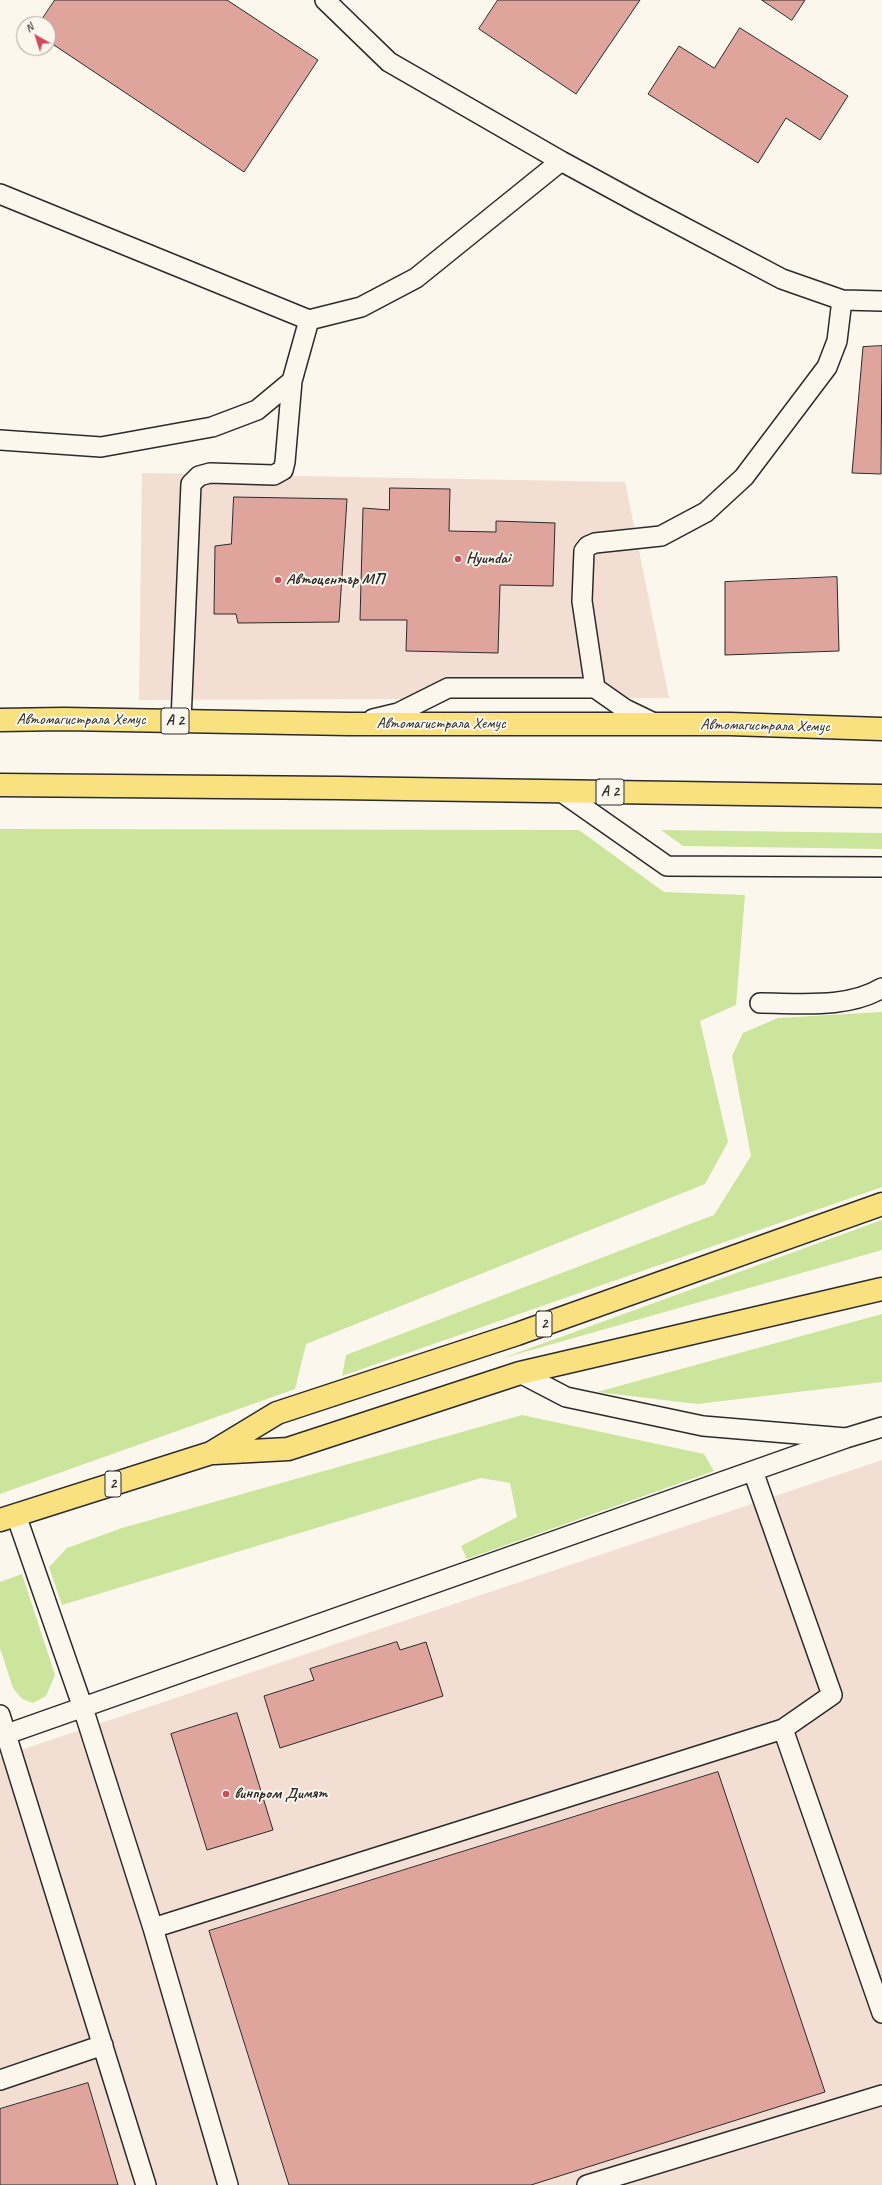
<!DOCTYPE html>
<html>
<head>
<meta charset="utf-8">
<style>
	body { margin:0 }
	#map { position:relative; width:882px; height:2185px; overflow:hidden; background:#fbf7ec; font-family:Caveat,sans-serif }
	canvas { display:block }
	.north { position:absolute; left:16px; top:16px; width:40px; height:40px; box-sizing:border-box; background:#fbf7ec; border:1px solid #a8a59f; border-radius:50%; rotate:321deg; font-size:11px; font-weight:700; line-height:16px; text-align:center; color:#2b2b2b }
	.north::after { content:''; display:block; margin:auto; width:14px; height:18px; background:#d1495b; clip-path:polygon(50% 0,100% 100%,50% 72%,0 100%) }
</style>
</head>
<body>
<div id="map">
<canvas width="882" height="2185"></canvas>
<div class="north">N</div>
</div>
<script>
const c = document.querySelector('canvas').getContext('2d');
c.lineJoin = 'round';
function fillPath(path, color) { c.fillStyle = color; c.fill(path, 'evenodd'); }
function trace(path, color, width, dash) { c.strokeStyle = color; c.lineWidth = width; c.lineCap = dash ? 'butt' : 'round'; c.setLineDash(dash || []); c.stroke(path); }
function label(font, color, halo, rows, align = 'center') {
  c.font = font + ' Caveat,sans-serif'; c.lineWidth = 4; c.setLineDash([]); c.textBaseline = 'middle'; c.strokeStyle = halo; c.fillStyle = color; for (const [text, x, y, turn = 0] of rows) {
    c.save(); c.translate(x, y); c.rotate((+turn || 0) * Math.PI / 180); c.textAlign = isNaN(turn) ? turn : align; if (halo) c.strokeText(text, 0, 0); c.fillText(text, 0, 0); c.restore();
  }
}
fillPath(new Path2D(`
	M142,473l483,9 44,216 -530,2z
	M882,1460v725h-882v-428z`), '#f3ded4');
fillPath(new Path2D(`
	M0,829l579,1 85,62 81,3 -9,110 -36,16 28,121 -23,42 -399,160 -11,45 -295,105z
	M661,830l221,3v16l-199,-3z
	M882,1012v175l-540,189 4,-21 368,-140 37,-59 -19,-100 11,-23 35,-15z
	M882,1220v30l-382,109z
	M882,1314v68l-185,22 -100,-12z
	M522,1415l182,39 10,17 -247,88 -6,-13 56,-29 -7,-34 -29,-5 -419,127 -13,-38 18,-19 55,-20z
	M22,1574l33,101 -9,21 -13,7 -11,-4 -9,-11 -13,-40v-66z`), '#cbe69c');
const building = new Path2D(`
	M55,0h172l91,60 -74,112 -196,-131v-17h-9z
	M498,0h142l-64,94 -97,-65z
	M762,0h43l-13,20z
	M740,28l108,68 -28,44 -34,-22 -28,45 -110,-69 31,-48 35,22z
	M882,346l-1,128 -29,-1 11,-126z
	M390,488l60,1 -1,42 47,1v-11l59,2 -2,63 -53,-1 -2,68 -92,-2 1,-31h-47l3,-112 26,2z
	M234,497l113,2 -8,123 -101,1 -2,-9h-22l1,-68 16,-2z
	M837,577l2,74 -114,4v-73z
	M397,1642l3,8 26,-8 17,54 -163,52 -16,-52 50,-16 -4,-11z
	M237,1713l36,117 -66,20 -36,-116z
	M718,1772l107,320 -294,93h-242l-80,-254z
	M88,2083l30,102h-118v-76z`);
fillPath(building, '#dfa59c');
trace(building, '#2b2b2b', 1);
const service = new Path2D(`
	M325,0l64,62 172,99 79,43 142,75 60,21 40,1
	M0,194l309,126 52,-13 55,-29 145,-117
	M0,440l101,7 111,-20 45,-17 35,-29 17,-61
	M595,688l-13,-87 2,-50 4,-5 7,-3 66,-7 45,-24 38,-35 83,-110 10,-26 5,-41
	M373,719l25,-6 50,-25h147l30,21 31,15
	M181,721l10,-237 8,-8 11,-3 64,2 9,-5 2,-8 7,-81
	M560,791l107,75 215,1
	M760,1003c40,0 87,6 122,-15
	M520,1373l46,24 137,29 143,12 36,-11
	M753,1471l79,224 -49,34
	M16,1515l67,193 70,220 75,257
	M0,1715l146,470
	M7,1734l839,-296
	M153,1928l630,-199 99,284
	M0,2080l103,-35
	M587,2185l295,-90`);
const primary = new Path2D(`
	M214,1453l74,-4 232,-76 362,-84
	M0,1520l211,-67 66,-40 240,-79 365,-130`);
const motorway = new Path2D(`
	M0,720l64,-1 285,5h381l152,5
	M0,785l338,3 544,8`);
trace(service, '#2b2b2b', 22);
trace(primary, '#2b2b2b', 25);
trace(motorway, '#2b2b2b', 25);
trace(service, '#fbf7ec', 19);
trace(primary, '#fae180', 22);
trace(motorway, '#fae180', 22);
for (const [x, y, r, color] of [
	[458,559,4,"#d1495b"],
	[278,580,4,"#d1495b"],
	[226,1794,4,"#d1495b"]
]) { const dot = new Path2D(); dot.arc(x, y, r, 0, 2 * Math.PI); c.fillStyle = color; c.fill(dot); trace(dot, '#fbf7ec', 1.5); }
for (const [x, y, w] of [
	[175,721,28],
	[610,792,28],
	[544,1324,16],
	[113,1484,16]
]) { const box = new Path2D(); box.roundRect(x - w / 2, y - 13, w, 26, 3); c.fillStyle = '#fbf7ec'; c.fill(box); trace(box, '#2b2b2b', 1); }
label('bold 15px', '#2b2b2b', null, [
	["A 2",175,721],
	["A 2",610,792],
	["2",544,1324],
	["2",113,1484]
]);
label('bold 16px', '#2b2b2b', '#fbf7ec', [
	["Hyundai",466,559],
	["Автоцентър МП",286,580],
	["винпром Димят",234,1794]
], 'left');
label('16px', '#2b2b2b', '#fbf7ec', [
	["Автомагистрала Хемус",81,720],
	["Автомагистрала Хемус",441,724],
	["Автомагистрала Хемус",765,726,1]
]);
</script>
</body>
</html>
